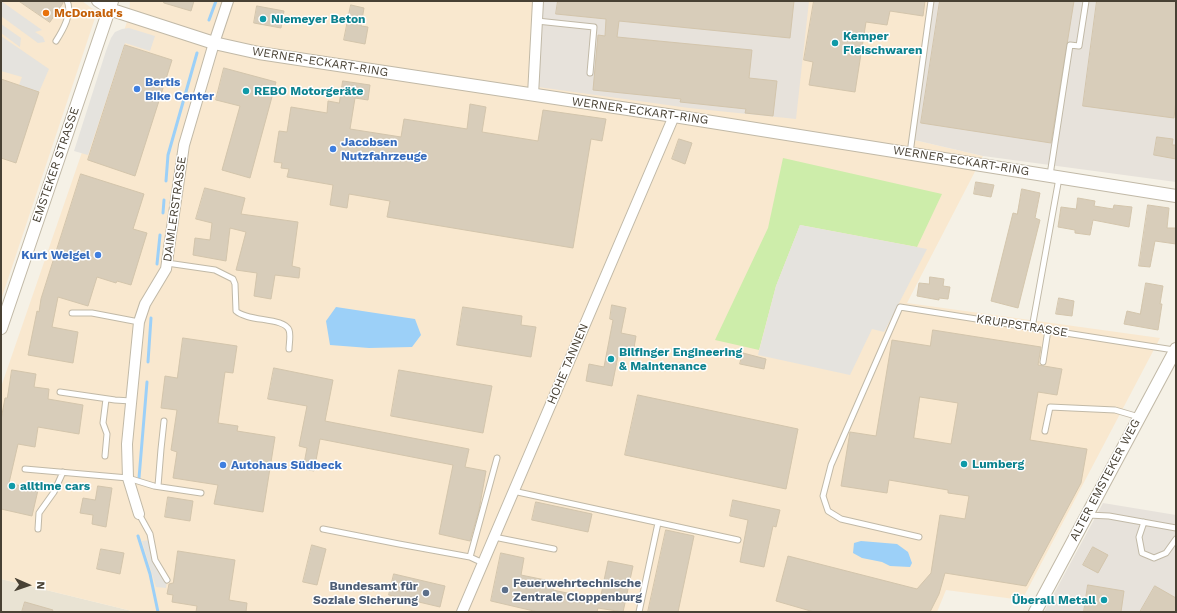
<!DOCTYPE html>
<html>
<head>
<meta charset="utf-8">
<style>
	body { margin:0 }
	#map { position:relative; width:1177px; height:613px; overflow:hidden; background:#f5f1e6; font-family:"Work Sans",sans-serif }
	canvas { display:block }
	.frame { position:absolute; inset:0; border:2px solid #484134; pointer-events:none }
	.north { position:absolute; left:8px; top:565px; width:40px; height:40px; -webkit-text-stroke:3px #fff; paint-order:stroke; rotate:92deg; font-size:11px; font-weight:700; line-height:16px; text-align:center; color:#484134 }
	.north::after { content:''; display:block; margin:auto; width:14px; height:18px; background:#484134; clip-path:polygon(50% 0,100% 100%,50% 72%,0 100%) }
</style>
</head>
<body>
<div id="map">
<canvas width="1177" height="613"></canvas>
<div class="frame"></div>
<div class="north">N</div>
</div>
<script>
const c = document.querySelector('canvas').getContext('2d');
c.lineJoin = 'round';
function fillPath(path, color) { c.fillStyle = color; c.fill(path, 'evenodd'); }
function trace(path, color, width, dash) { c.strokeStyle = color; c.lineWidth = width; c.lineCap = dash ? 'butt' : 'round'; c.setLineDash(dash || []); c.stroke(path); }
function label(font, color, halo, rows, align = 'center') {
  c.font = font + ' "Work Sans",sans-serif'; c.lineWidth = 3; c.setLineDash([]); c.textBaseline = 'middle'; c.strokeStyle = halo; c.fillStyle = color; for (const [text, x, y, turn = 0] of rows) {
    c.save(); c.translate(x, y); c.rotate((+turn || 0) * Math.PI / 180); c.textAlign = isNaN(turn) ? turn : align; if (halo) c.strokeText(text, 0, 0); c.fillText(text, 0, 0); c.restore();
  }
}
fillPath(new Path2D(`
	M1,579l135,33h-135z`), '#e9e3d3');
fillPath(new Path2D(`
	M1,1h81l15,11 -96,288z
	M130,1h799l-19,138 73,17 -76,147 253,35 -138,262 -76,-10 -9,22h-801l-135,-33v-192l128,-371z`), '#f9e8cf');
fillPath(new Path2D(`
	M543,1h266l-13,118 -107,-11 -151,-21z
	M929,1h247v181l-193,-26 -73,-17z
	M1103,503l73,12v97h-132z`), '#e7e2db');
fillPath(new Path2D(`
	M783,158l159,36 -25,53 -117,-22 -24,61 -17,64 -44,-10 53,-112z`), '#cdedaa');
fillPath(new Path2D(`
	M1,1l41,29 -7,2 8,5 2,5 -7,1 -37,-27z
	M1,24l20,14 -1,9 -19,-14z
	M129,28l26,8 -5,15 -25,-8 -37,112 -14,-4 32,-100 5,-13 4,-6 7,-3z
	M1,36l48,33 -10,23 -20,-7 3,-8 -21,-6z
	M800,225l127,24 -43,83 -12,-3 -22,46 -92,-20 18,-69z
	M151,540l4,20 12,20 -1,8 -10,-1 -14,-46z`), '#e5e3de');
fillPath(new Path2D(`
	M336,307l79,12 6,16 -9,12 -43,1 -39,-3 -4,-24z
	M861,541l36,3 11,8 4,11 -2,4 -20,-1 -8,-4 -20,-4 -9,-5 1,-10z`), '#9cd0f8');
trace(new Path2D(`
	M209,20l7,-19
	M166,181l2,-26 29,-102
	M163,213l1,-13
	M157,264l3,-29
	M148,362l3,-44
	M139,478l8,-96
	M138,536l12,38 8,38`), '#9cd0f8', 3);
const building = new Path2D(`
	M19,1h44v2l-13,19z
	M164,1h30l-3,10 -27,-8z
	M558,1h236l-4,37 -171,-17 -2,16 135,13 -3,28 28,3 -4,35 -28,-3 1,-4 -66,-7 1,-3 -88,-9 5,-55 7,1 1,-17 -50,-5z
	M814,1h111l-2,15 -33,-5 -3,14 -21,-3 -11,70 -46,-7 4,-23 -9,-2z
	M940,1h134l-23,142 -130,-20z
	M1097,1h79v99l-2,18 -91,-12z
	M351,5l13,3 -3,18 7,1 -3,17 -21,-4z
	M257,6l27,5 -3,17 -27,-5z
	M125,45l47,15 -37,116 -47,-16z
	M224,68l52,14 -26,96 -28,-8 18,-64 -24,-6z
	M1,79l38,13 -23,71 -15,-5z
	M343,81l27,4 -2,15 -13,-2 -5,31 51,8 3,-18 63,10 3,-25 16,3 -4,25 56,9 5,-31 63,9 -4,22 -11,-2 -18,109 -186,-31 3,-16 -41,-7 -2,14 -17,-3 3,-20 -46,-8 2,-8 -8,-1 1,-5 -8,-1 5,-31 8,1 4,-25 36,6 1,-12 11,2z
	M1157,137l16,2 -1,6h4v14l-22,-4z
	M679,139l13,4 -7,21 -13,-5z
	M81,174l63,20 -11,35 14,4 -16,52 -14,-4 -1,2 -19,-6 -9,29 -30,-9 -6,30 26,5 -5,31 -45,-8 9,-44 2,1 2,-13z
	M976,182l18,3 -3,12 -17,-3z
	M205,188l40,10 -4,16 57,8 -6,44 8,2 -1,10 -24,-3 -4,24 -17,-3 3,-23 -21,-3 10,-38 -16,-4 -4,33 -33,-6 2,-17 15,2 2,-17 -16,-4z
	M1022,189l18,4 -5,25 5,2 -22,88 -27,-7 22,-88 4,1z
	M1078,198l17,3 -1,5 19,3 1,-4 18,2 -3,20 -36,-7 -3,15 -15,-2v-3l-17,-3 3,-20 15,2z
	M1148,205l21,3 -2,20h9v16l-21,-3 -5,26 -11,-1z
	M930,277l14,2 -1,7 7,1 -2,12 -9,-1v2l-22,-4 2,-13 10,1z
	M1146,283l17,3 -3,18h2l-4,26 -34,-6 3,-13 13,3z
	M1059,298l15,3 -2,15 -16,-2z
	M612,305l14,3 -5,25 15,3 -3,18 -14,-3 -7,35 -26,-5 3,-17 15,3 9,-47 -3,-1z
	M463,307l59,9 -1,9 15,2 -5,30 -74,-12z
	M933,330l108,17 -3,18 24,4 -5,26 -19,-3 -8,48 57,9 -6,34 -55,103 -81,-13 -6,21 -9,18h-116l-38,-11 12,-45 129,33 14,-16 9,-58 25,4 4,-23 -21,-3v-3l-59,-10 -2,13 -46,-7 9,-54 26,4 16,-96 38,6zM920,397l38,6 -7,41 -37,-6z
	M183,338l54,8 -4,27 -8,-1 -7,51 20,3 -1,5 38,6 -12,75 -49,-8 4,-19 -45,-7 4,-26 -6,-2 6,-40 -16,-2 4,-32 12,2z
	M743,353l23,6 -2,10 -24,-5z
	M274,368l59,12 -8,41 144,28 -4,18 21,4 -7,39 -9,31 -31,-7 14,-69 -133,-26 -6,32 -11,-2 4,-21 -8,-2 8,-40 -39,-7z
	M12,370l24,4 -2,13 15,2 -1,10 35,6 -4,29 -41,-7 -3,20 -17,-3 -9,39 29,7 -6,26 -31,-7v-89l4,-22h2z
	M399,370l93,16 -9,47 -92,-17z
	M638,395l160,34 -12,60 -161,-34z
	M98,486l14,2 -6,39 -14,-3 1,-9 -13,-2 3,-15 12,2z
	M168,497l25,4 -3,20 -25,-4z
	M733,500l47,10 -4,17 -3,-1 -9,41 -24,-5 8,-42 -18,-4z
	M536,502l56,12 -4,18 -56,-12z
	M666,530l28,6 -16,76h-30z
	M312,545l14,4 -9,36 -14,-3z
	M1093,547l15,8 -10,18 -15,-8z
	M101,549l23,4 -4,21 -23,-5z
	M178,551l57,9 -6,40 18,3 -1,9h-50l1,-6 -25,-4 1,-7 -6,-1 2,-10 4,-1z
	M501,553l23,5 -3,17 34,7 -2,8 47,10 8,-39 25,5 -10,46 -25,-4 -1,4h-59l-47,-11z
	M394,574l51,12 -5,21 -51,-12z
	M1088,585l36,6 -3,21h-37z
	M1155,586l21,12v14h-36z
	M25,602l28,8 -1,2h-30z`);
fillPath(building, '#d8cdba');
trace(building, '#d3c5ac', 1);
const service = new Path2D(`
	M537,21l57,6 -4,46
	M56,41c7,-11 17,-28 11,-40
	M910,153l21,-152
	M1050,175l20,-130 9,1 7,-45
	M167,263l48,7 18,9 2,5 1,27c12,11 48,6 53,19 2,5 0,14 0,19
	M72,313h20l47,9
	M1032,328l27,-150
	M1043,362l5,-32
	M60,392l55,8 16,1
	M1045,431l5,-24 65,3 24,7
	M105,456l2,-22 -4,-11 3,-24
	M25,469l103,9 26,8 47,7
	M158,486l3,-37 3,-28
	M513,491l225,49
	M139,514l11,20 5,26 12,20
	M1088,515l21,1 67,12
	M1144,522l-5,15 3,16 12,5 12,-5 10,-14
	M38,529l1,-16 15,-21 9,-20
	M323,529l76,15 71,13 13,6
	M494,537l60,12
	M919,537l-78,-18 -13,-8 -5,-15 8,-31 69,-158 274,43
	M470,557l27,-99
	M639,612l19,-89`);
const minor = new Path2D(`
	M97,1l12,8
	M533,95l5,-94
	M139,514l-11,-36 -1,-34 12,-122 6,-18 21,-35 18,-124 30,-102 14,-42
	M462,612l212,-496`);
const tertiary = new Path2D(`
	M109,9l105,34 45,10 415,63 502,80
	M1,328l111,-327
	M1035,612l141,-263`);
trace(service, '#c1b9a7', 7);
trace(minor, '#c1b9a7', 12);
trace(tertiary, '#c1b9a7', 14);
trace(service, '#fff', 5);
trace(minor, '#fff', 10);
trace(tertiary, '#fff', 12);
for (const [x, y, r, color] of [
	[46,13,4,"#e8710a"],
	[263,19,4,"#0f9aa8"],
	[835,43,4,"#0f9aa8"],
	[137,89,4,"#3f7fe0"],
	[246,91,4,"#0f9aa8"],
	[333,149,4,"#3f7fe0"],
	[98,255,4,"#3f7fe0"],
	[611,359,4,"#0f9aa8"],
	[964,464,4,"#0f9aa8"],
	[223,465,4,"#3f7fe0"],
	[12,486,4,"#0f9aa8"],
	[505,590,4,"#5c6f8a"],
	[426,593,4,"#5c6f8a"],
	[1104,600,4,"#0f9aa8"]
]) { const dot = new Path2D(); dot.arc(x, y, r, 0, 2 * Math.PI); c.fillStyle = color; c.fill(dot); trace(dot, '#fff', 1.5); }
label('bold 12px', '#c56008', '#fff', [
	["McDonald's",54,13]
], 'left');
label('bold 12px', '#0d838f', '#fff', [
	["Niemeyer Beton",271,19],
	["Kemper",843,36],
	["Fleischwaren",843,50],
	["REBO Motorgeräte",254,91],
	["Bilfinger Engineering",619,352],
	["& Maintenance",619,366],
	["Lumberg",972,464],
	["alltime cars",20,486],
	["Überall Metall",1096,600,"right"]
], 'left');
label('12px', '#484134', '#fff', [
	["WERNER-ECKART-RING",320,62,9],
	["WERNER-ECKART-RING",640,111,8],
	["WERNER-ECKART-RING",961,161,9],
	["EMSTEKER STRASSE",56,165,-71],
	["DAIMLERSTRASSE",175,209,-82],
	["KRUPPSTRASSE",1022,326,9],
	["HOHE TANNEN",568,364,-67],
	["ALTER EMSTEKER WEG",1105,480,-62]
]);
label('bold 12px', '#366cbe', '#fff', [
	["Bertis",145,82],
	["Bike Center",145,96],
	["Jacobsen",341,142],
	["Nutzfahrzeuge",341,156],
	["Kurt Weigel",90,255,"right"],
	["Autohaus Südbeck",231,465]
], 'left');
label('bold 12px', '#4e5e75', '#fff', [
	["Feuerwehrtechnische",513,583],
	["Zentrale Cloppenburg",513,597],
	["Bundesamt für",418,586,"right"],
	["Soziale Sicherung",418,600,"right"]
], 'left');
</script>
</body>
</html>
